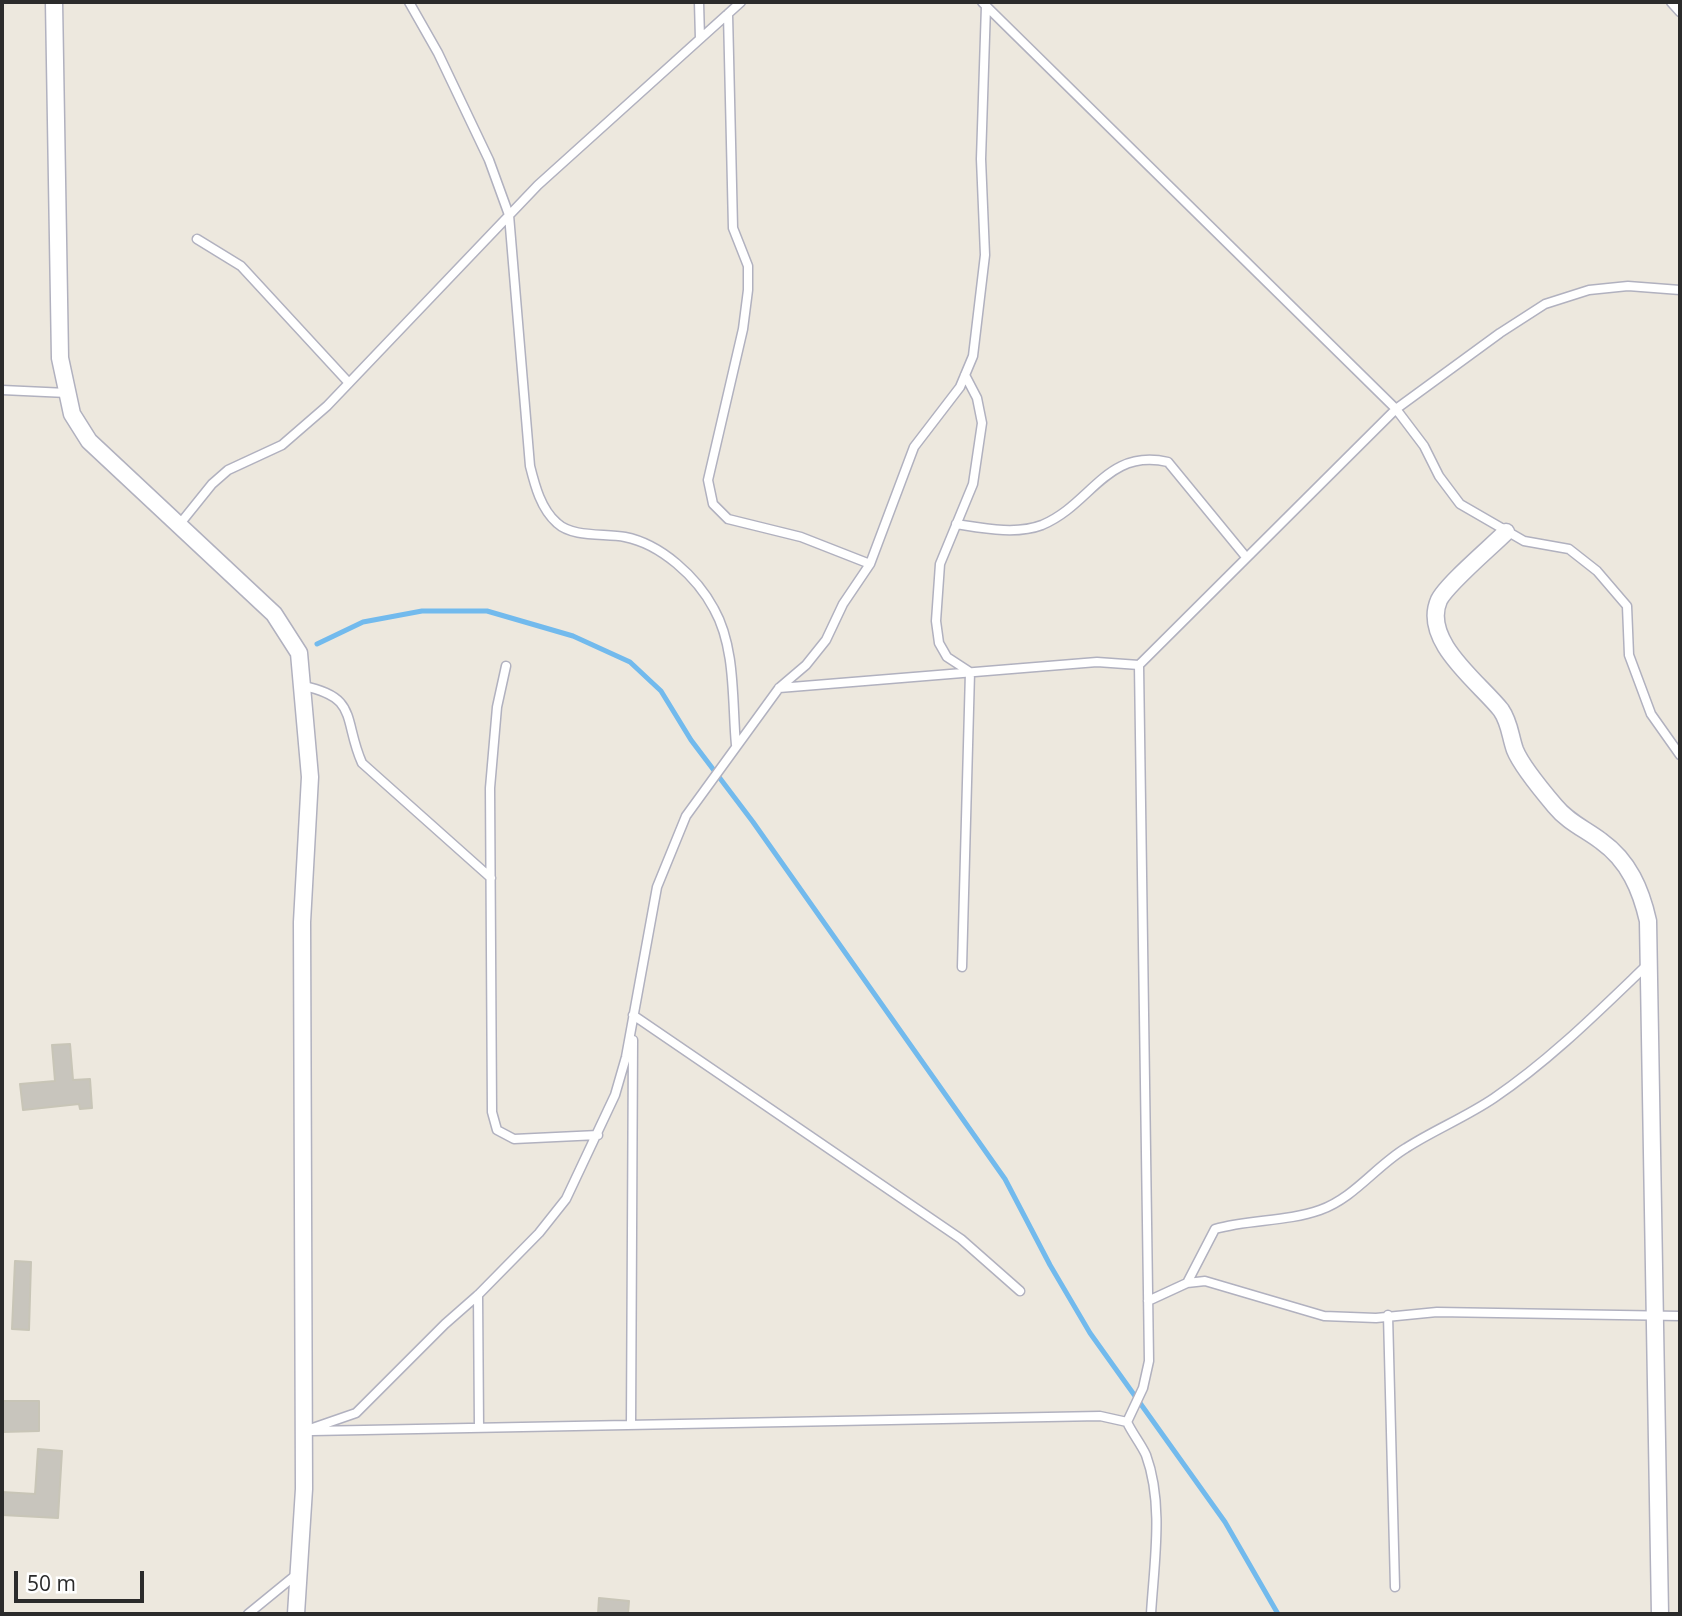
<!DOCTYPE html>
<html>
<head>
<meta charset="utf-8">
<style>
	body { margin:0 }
	#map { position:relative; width:1682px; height:1616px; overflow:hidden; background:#ede8de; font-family:"Open Sans",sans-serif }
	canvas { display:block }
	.frame { position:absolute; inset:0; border:4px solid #2b2b2b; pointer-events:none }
	.scale { position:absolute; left:14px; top:1571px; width:130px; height:32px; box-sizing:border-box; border:4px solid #2b2b2b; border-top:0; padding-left:9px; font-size:21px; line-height:24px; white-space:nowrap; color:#2b2b2b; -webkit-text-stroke:5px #fff; paint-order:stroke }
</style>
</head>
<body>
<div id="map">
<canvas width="1682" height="1616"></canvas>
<div class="frame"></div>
<div class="scale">50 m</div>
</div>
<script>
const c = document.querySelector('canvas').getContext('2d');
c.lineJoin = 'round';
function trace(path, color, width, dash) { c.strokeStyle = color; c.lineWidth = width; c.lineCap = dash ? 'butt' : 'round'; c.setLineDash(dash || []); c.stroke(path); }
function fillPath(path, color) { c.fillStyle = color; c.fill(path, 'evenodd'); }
trace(new Path2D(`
	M317,644l46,-22 59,-11h65l86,25 57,26 31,29 30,49 62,82 252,357 45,86 40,68 135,189 53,92`), '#72baed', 5);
const building = new Path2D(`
	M70,1044l3,36 17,-1 2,29 -12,1 -1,-5 -56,6 -3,-26 35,-3 -3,-36z
	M15,1261l16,1 -2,68 -17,-1z
	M2,1401h37v30l-37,1z
	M38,1449l24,2 -4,67 -56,-3v-23l33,2z
	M599,1598l30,3 -1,13h-30z`);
fillPath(building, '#c8c5bd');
trace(building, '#c8c5b7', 2);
const service = new Path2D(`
	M409,2l29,51 51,107 20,55 21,251c5,20 11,43 27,57 16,15 48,10 68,14 36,7 72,40 89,72 22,39 18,93 22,136
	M699,2l1,37
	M982,2l414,407 28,37 15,30 21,28 64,37 45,8 28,22 30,35 2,49 22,59 29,41
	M1671,2l9,10
	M728,14l5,214 15,38v24l-5,39 -35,151 5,24 15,15 73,18 69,27
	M197,239l44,27 108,117
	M2,390l65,3
	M956,524c26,4 60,11 86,1 50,-21 64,-77 126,-63l78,95
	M179,525l33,-41 16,-14 54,-25 45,-39 211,-221 203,-183
	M506,666l-9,41 -7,81 2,324 5,18 17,9 84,-4
	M303,686c56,11 40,34 59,77l129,115
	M779,688l318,-26 42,3
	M962,967l8,-295 -23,-15 -8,-14 -3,-22 4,-57 33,-80 9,-61 -5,-25 -12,-23
	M633,1015l328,224 59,52
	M1187,1283l28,-54c34,-10 71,-7 105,-19 34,-12 56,-44 86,-62 28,-18 60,-31 88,-50 56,-38 104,-86 153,-133
	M478,1295l1,133
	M1148,1301l39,-18 18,-2 119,35 52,2 61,-6 243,4
	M1388,1315l7,272
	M1127,1422l16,-34 6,-27 -10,-696 257,-256 104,-76 45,-29 44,-14 39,-4 52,4
	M1127,1422c5,11 14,22 19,33 18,49 8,108 5,159
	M631,1425l2,-385
	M304,1431l52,-18 89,-89 33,-29 61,-62 27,-34 49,-104 11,-38 31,-170 29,-71 93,-128 27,-23 20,-25 17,-36 27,-40 44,-117 46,-60 13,-31 12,-101 -4,-96 5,-153
	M312,1431l788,-15 27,6
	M248,1614l49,-40`);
const minor = new Path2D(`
	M54,2l6,356 12,56 17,27 185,173 25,39 11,124 -8,145 2,567 -8,125
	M1506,532c-15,15 -59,52 -67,68 -18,41 41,83 62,110 9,13 9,26 14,40 6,15 29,43 40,56 13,16 30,23 46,35 28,20 40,49 47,80l12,693`);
trace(service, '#b1b1bf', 11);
trace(minor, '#b1b1bf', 19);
trace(service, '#fff', 8);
trace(minor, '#fff', 16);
</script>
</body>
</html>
